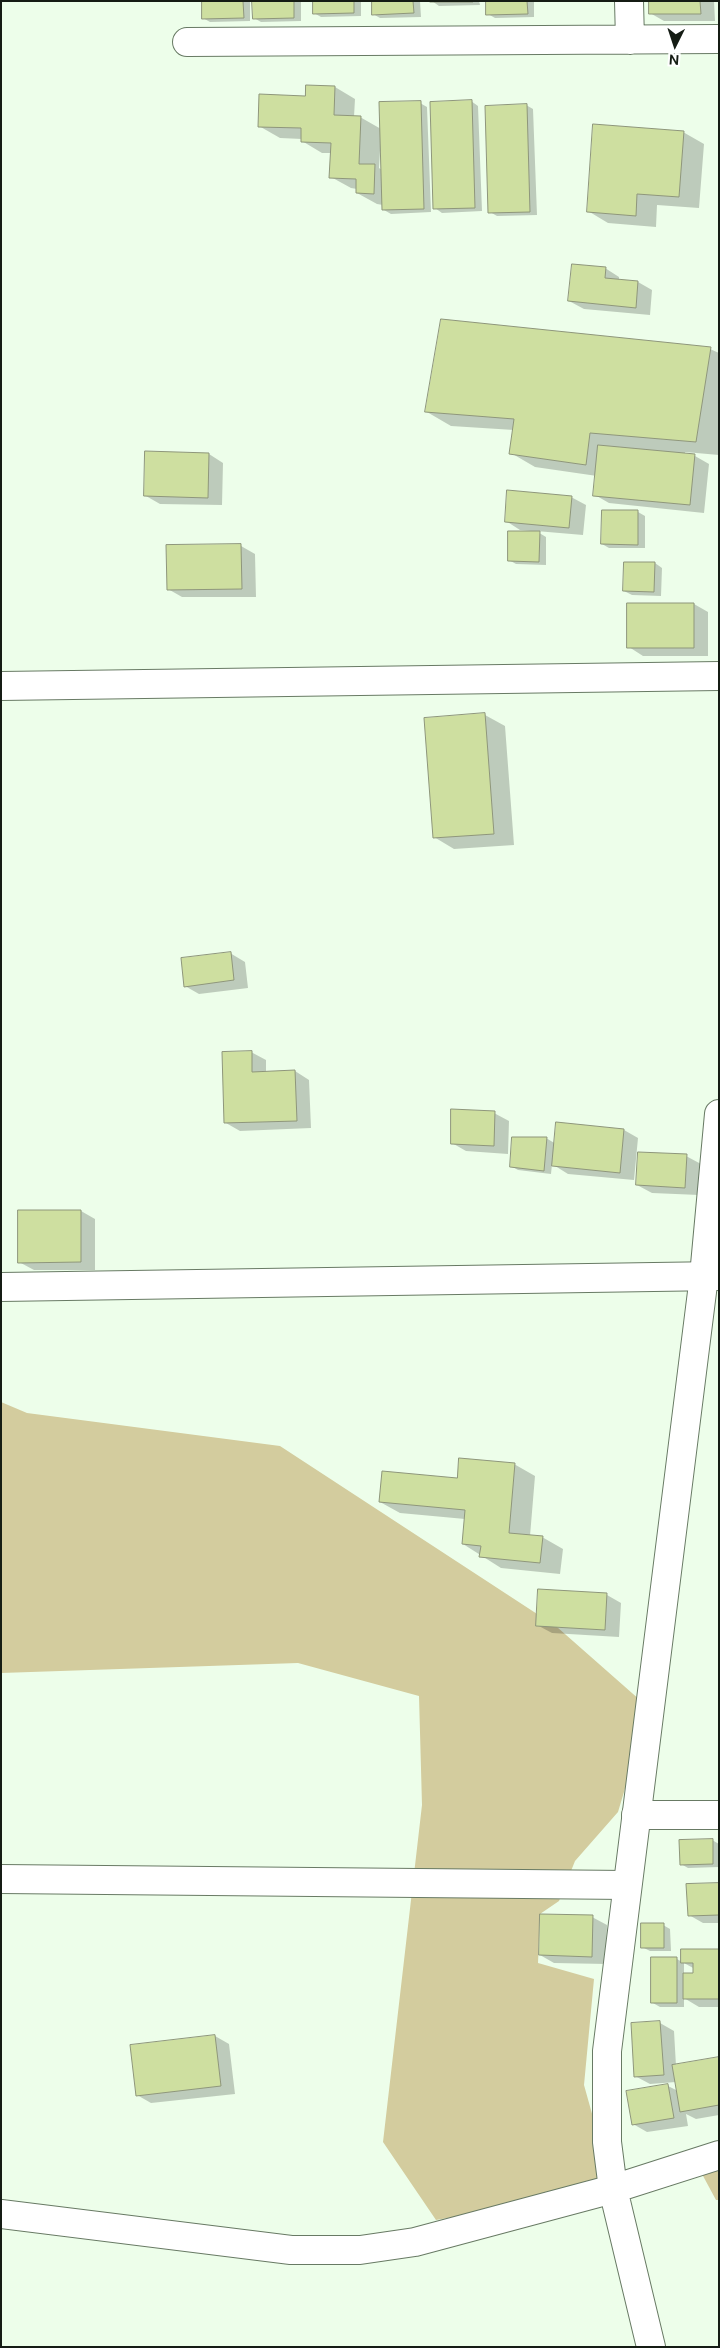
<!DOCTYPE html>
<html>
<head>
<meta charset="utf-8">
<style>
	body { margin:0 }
	#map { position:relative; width:720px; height:2348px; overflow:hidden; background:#edfeea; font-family:"DM Sans",sans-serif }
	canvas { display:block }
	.frame { position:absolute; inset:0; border:2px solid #151c14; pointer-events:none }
	.north { position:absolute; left:650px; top:20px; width:50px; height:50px; -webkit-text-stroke:4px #fff; paint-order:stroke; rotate:184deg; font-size:14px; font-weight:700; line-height:20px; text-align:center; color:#151c14 }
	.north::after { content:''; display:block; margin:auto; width:18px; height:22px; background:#151c14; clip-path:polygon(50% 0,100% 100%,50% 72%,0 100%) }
</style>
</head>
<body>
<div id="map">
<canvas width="720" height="2348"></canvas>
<div class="frame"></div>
<div class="north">N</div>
</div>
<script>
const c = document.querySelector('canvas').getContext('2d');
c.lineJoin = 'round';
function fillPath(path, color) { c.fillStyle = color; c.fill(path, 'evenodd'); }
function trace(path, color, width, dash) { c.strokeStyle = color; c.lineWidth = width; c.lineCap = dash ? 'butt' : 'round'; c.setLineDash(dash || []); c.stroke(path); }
fillPath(new Path2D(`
	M1,1402l26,11 253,33 277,181 92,81 -31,104 -43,49 -16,40 -19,13 -2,49 56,16 -10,106 29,104 -177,31 -53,-78 39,-337 -3,-109 -121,-33 -297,10z
	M719,2169v31h-3l-14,-26z`), '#d3cc9e');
fillPath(new Path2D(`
	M203,1h47v20l-40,1 -7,-4z
	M254,1h47v20l-40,1 -7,-4z
	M314,1h47v15l-40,1 -7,-4z
	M373,1h47l1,16 -41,1 -7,-4z
	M479,1l1,4 -41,1 -7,-5z
	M487,1h47v16l-39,1 -7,-4z
	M650,1h64l1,20h-51l-14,-8z
	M307,86l28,1 20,12 -1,18h6l21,12 39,-26 7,4 4,105 -40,2 -7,-4 -1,-5 -6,-1 -20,-11v-4l-6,-1 -20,-11 1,-24h-10l-20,-12v-2l-22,-1 -21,-12 48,-29zM380,151h2v19l-3,-2z
	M471,101l7,5 4,105 -40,2 -7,-5z
	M526,105l7,4 4,106 -40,1 -7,-4z
	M683,132l21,12 -5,64 -42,-3 -1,22 -48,-4 -20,-12z
	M605,268l14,9v3l19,2 14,8 -2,25 -66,-6 -15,-8z
	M710,349l9,4v102l-34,-3v3l10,1 14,8 -5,49 -95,-10 -14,-8 2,-19 -62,-9 -24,-14 3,-23 -63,-4 -24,-14z
	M209,454l14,9 -1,42 -62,-1 -14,-8z
	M571,497l15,8 -3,30 -47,-4 10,6v28l-30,-1 -7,-4 22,-29 -11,-1 -14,-9z
	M603,511l35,1 7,4v32h-36l-7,-4z
	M241,546l14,8 1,43h-74l-14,-8z
	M655,563l7,5 -1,28 -29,-1 -8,-4z
	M694,604l14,8v44h-65l-14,-9z
	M485,715l20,11 9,119 -60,4 -20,-12z
	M230,953l15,9 3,26 -49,6 -14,-8z
	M251,1052l15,8v12l29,-1 14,9 2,48 -71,3 -14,-8z
	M494,1113l15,8 -1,33 -42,-3 -14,-8z
	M624,1130l14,8 -4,42 -66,-6 -16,-10 -1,10 -33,-4 -7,-4 35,-28 10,6z
	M686,1156l15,8 -2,31 -47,-2 -15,-8z
	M81,1211l14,8v51h-61l-15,-8z
	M514,1464l21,12 -5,60 12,1 21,12 -3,25 -59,-6 -38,-24 2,-25 -65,-6 -20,-11z
	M607,1595l14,8 -2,34 -67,-4 -15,-8z
	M712,1840l7,4v23l-31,1 -7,-4z
	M719,1884v39h-16l-14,-8z
	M592,1917l15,8 -1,39 -52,-1 -14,-8z
	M663,1925l7,4 1,22h-21l-8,-4z
	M719,1950v57h-20l-15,-9v9h-24l-7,-4 24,-44 5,3zM684,1963l11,6 -1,5h-10z
	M660,2023l14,8 2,35 43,-8v57l-23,4 -10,-5 2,12 -41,6 -14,-8 35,-38 10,5 -2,-9 -26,2 -15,-8z
	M215,2036l14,8 6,50 -84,9 -14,-8 -6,-49z`), '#0003');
const building = new Path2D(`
	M202,1h41l1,17 -42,1z
	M252,1h42v17l-41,1z
	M313,1h41v12l-41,1z
	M372,1h41l1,12 -42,2z
	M430,1h43v1h-43z
	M486,1h41l1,13 -42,1z
	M649,1h51l1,13h-52z
	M306,85l29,1 -1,29 27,1 -2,48h16l-1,30 -18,-1v-14l-27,-1 2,-35 -30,-1v-14l-43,-1 1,-33 46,2z
	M472,100l3,108 -42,1 -3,-107z
	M421,101l3,108 -42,1 -3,-108z
	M527,104l3,108 -42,1 -3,-107z
	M593,124l91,7 -5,66 -42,-3 -1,22 -49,-4z
	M572,264l34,3 -1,11 33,3 -2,27 -68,-7z
	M441,319l270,28 -15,95 -106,-9 -4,32 -77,-11 5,-35 -89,-7z
	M598,445l97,9 -5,51 -97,-9z
	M145,451l64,2 -1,45 -64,-2z
	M507,490l65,6 -3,32 -64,-6z
	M602,510h36v35l-37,-1z
	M508,531h32l-1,31 -31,-1z
	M241,544l1,45 -75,1 -1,-45z
	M624,562h31l-1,30 -31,-1z
	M627,603h67v45h-67z
	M485,713l9,121 -61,4 -9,-120z
	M231,952l3,28 -50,7 -3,-29z
	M252,1051v21l43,-2 2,51 -73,2 -2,-71z
	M451,1109l44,2 -1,35 -43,-2z
	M556,1122l68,7 -4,44 -68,-7z
	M512,1137h35l-3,34 -34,-4z
	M638,1152l49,2 -2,34 -49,-3z
	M18,1210h63v52l-63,1z
	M459,1458l56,5 -6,70 34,3 -3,27 -61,-6 2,-11 -19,-2 3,-34 -86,-8 3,-31 75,7z
	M538,1589l69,4 -2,37 -69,-4z
	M713,1839v25l-33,1 -1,-25z
	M719,1883v32l-31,1 -2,-32z
	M540,1914l53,1 -1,42 -53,-2z
	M641,1923h23v25h-23z
	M681,1949h38v50h-36v-26h10v-10h-12z
	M651,1957h26v46h-26z
	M660,2021l4,54 -30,2 -3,-54z
	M215,2035l6,51 -85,10 -6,-51z
	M719,2057v48l-39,7 -8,-47z
	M668,2084l6,34 -42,7 -6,-34z`);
fillPath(building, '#cedfa0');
trace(building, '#8e967b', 1);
const minor = new Path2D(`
	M629,1l1,39
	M187,42l532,-3
	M1,686l718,-10
	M1,1287l718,-11
	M636,1815h83
	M1,1879l626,6`);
const tertiary = new Path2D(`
	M1,2214l290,36h69l55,-8 198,-53 106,-34
	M651,2347l-38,-158 -6,-47v-91l97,-775 15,-162`);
trace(minor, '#687a64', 30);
trace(tertiary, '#687a64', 30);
trace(minor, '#fff', 28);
trace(tertiary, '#fff', 28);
</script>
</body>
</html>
